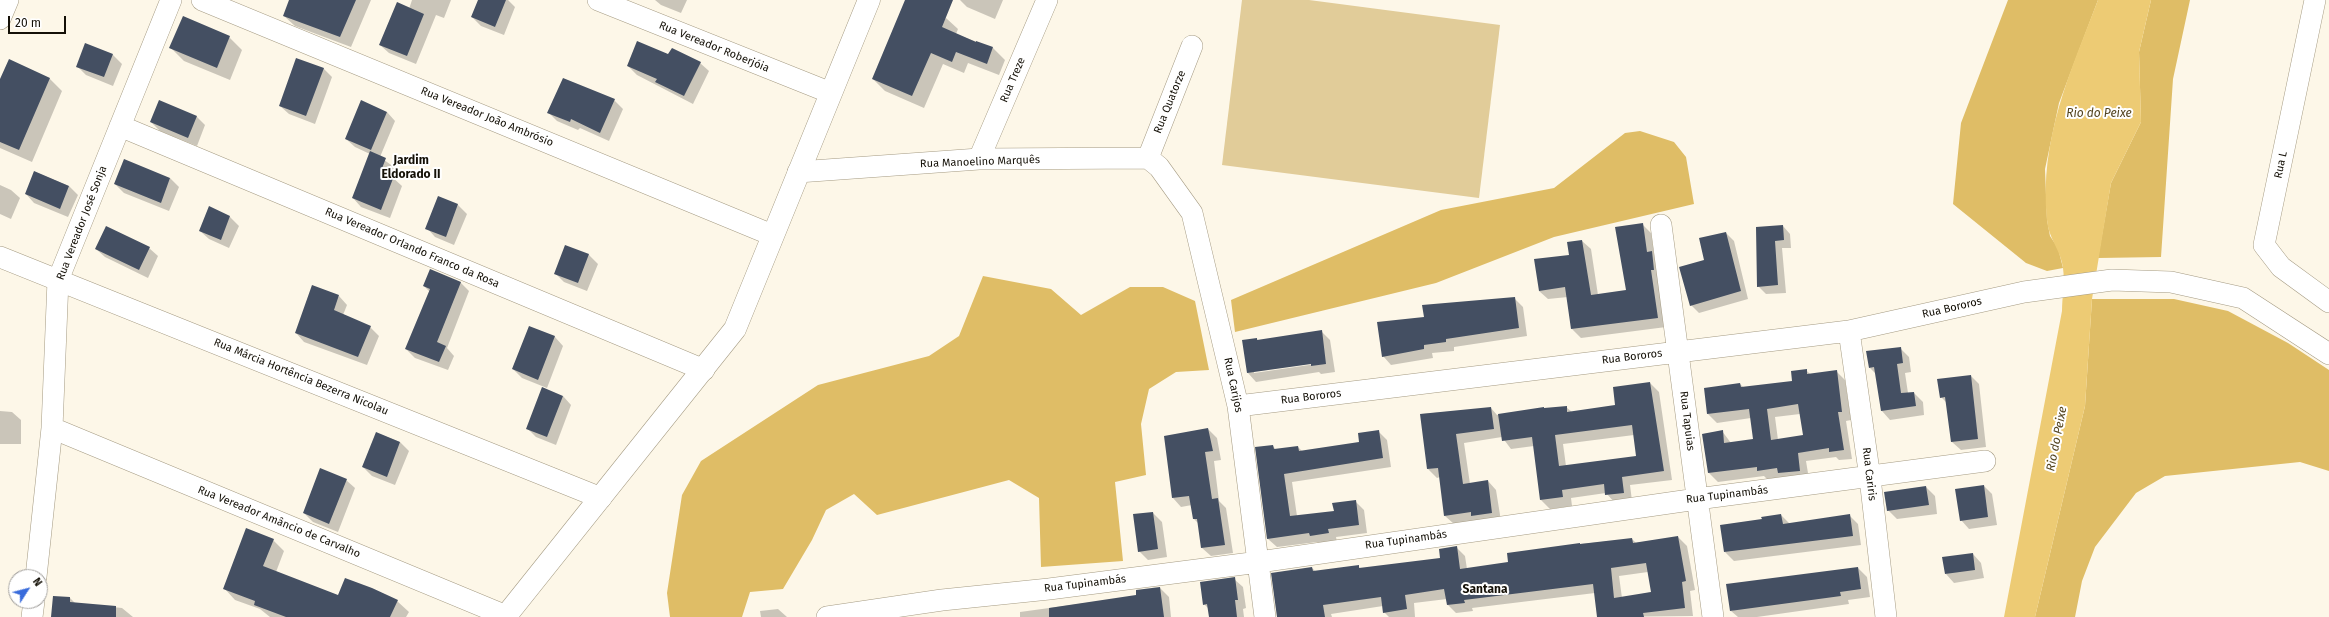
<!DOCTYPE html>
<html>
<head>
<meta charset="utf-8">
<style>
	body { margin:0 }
	#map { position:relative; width:2329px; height:617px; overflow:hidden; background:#fdf7e8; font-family:"Fira Sans",sans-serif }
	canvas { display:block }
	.north { position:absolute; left:8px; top:569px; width:40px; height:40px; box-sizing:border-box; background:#fff; border:1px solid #a19f9c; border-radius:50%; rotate:54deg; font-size:11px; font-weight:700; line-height:16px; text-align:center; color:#141007 }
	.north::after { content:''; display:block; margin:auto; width:14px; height:18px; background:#396cdb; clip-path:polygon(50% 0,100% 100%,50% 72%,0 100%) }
	.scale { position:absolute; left:8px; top:16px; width:58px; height:18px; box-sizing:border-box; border:2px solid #141007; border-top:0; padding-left:5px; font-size:12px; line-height:14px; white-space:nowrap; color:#141007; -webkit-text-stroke:3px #fff; paint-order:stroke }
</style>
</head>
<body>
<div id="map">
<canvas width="2329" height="617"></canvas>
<div class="north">N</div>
<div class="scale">20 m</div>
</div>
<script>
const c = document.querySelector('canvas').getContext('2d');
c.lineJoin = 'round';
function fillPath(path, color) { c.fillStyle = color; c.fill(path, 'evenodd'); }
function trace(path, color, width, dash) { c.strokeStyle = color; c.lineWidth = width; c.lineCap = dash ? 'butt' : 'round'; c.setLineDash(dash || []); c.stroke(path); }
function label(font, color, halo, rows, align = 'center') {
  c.font = font + ' "Fira Sans",sans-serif'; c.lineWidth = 4; c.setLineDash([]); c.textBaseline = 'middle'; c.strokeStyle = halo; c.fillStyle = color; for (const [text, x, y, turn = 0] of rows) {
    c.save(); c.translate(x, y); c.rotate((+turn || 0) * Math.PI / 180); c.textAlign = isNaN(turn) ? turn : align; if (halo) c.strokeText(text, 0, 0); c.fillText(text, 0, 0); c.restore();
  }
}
fillPath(new Path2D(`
	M1242,0h67l191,25 -21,173 -257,-33z`), '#e1cc99');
fillPath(new Path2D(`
	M2008,0h90l-39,103 -14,66 2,51 3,16 8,12 5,20 -16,3 -21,-8 -73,-59 8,-81z
	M2151,0h39l-17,79 -12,178 -63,1 13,-75 30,-61 -2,-70z
	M1640,131l34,11 12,15 8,47 -140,33 -118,46 -201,49 -4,-32 210,-90 113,-22 71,-55z
	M983,276l68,13 30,26 49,-28h33l32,14 14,69 -33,2 -27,17 -8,35 5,51 -31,7 8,79 -82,6 -2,-69 -30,-18 -132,35 -23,-21 -28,16 -14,30 -29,49 -33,3 -8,25h-72l-3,-24 15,-98 19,-34 117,-76 111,-29 30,-20z
	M2092,299h82l54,12 60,32 41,27v101l-29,-9 -135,14 -29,17 -41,54 -13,34 -7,36h-40l50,-211z`), '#dfbd66');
fillPath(new Path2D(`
	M2098,0h53l-12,52 2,70 -30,61 -19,116 -7,107 -50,211h-31l58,-306c0,-14 3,-29 1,-43 -2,-18 -15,-30 -16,-48 -8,-81 23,-147 51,-220z`), '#edcb74');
fillPath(new Path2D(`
	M290,0h81l-20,47 -56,-21 -11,-10z
	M412,0h39l-7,18 -8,-3 -20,49 -27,-11 -9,-8 29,-36z
	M479,0h29l7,7 -11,28 -23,-9 -9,-9z
	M655,0h32l-6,13 -20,-8z
	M960,0h43l-8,19 -28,-12z
	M946,18l12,11 -2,5 37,14 12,12 -6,15 -31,-12 -4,10 -21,-9 -19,44 -39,-17 -12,-12z
	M229,37l13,13 -12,30 -46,-19 -13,-13z
	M86,44l27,11 9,9 -9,22 -27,-11 -9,-9z
	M669,55l31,8 9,8 -16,33 -56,-29 -9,-9z
	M323,68l9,9 -17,47 -26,-10 -9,-8z
	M49,78l13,13 -30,71 -32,-14v-66z
	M614,100l9,9 -14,32 -29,-13 -2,2 -21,-9 -8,-8z
	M387,112l8,9 -15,36 14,10 -3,9 11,10 -12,32 -29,-11 -8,-9 17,-44 -15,-7 -9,-8z
	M197,117l8,8 -8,21 -37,-15 -9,-9z
	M35,172l34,14 9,9 -10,22 -34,-14 -8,-9z
	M170,178l9,9 -10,24 -45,-18 -9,-9z
	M0,185l11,5 9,8 -9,21 -11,-5z
	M439,197l19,8 9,9 -13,31 -19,-8 -8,-9z
	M209,208l21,9 9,9 -10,22 -20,-9 -9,-8z
	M1642,224l9,9 3,22 6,6 6,66 -85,11 -9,-9 -4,-32 -20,2 -9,-8 43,-50 9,8 7,46 29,-4z
	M1783,226l7,8 1,14h-9l4,45 -20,1 -8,-8 -1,-58z
	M1726,233l8,8 14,58 -49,14 -8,-8z
	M566,246l23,9 9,9 -11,27 -23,-9 -9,-9z
	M149,248l9,8 -10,22 -43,-21 -9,-8z
	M460,282l9,9 -22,57 7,8 -6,14 -33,-12 -9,-9 24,-57 -6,-6z
	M339,296l8,9 -4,10 27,12 9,9 -12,29 -63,-23 -8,-9z
	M1514,298l9,9 4,29 -73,11v4l-22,2 1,5 -42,7 -8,-9 42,-38z
	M530,327l25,10 8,9 -16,42 -25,-10 -9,-9z
	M1321,331l9,9 5,32 -14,2 -2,-2 -63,10 -8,-9 9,-34 2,2zM1315,362l1,2 -62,9v-2z
	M1900,348l9,9 2,15 -6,1 3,20h6l9,9 1,13 -34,5 -8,-9 -6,-37 -6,-6z
	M1806,370l5,5 25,-4 9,9 6,40 -5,1 6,38 -13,1 -3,-3 -30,4 3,18 -21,3 -5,-5 -16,2 -3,-3 -46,6 -9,-9 -6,-39 19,-3 9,12 23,-3 -3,-22 -34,5 -9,-9 32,-30 4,4 49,-6zM1800,414l4,22 -26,4 -3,-23z
	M1971,376l8,8 7,63 -25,3 -9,-8 -5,-39 -6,-6z
	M1650,383l9,9 13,88 -42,5 2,16 -17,2 -9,-10 -35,5 1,8 -22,3 -9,-9 -7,-54 -23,3 -9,-12 -38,6 6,41 18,-3 8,9 5,31 -47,3 -9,-8 -5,-39 -3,1 -9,-9 -7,-55 70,-6 6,7 47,-7 1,1 21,-2 6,5 45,-6zM1634,435l3,22 -71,9 -3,-22z
	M563,396l8,9 -15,40 -20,-8 -9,-9z
	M0,411l12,1 9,8v24h-21z
	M1208,429l9,9 4,22 -7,1 5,40 7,7 7,45 -22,3 -9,-8 -3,-24 -5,-5 -2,-14 -11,2 -8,-9z
	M1378,431l9,9 4,27 -99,15 5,34 38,-4 20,-11 9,9 3,23 -31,4 1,5 -18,2 -2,-2 -40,5 -9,-8 5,-93 3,4 22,-3 5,5 57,-9z
	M377,433l23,9 9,9 -14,34 -23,-9 -9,-9z
	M346,480l9,8 -17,44 -25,-10 -9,-9z
	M1984,486l8,8 5,31 -28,4 -8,-9z
	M1926,487l9,9 2,18 -40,5 -9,-9z
	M1153,513l9,9 5,35 -19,3 -9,-9z
	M1781,515l9,9 59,-9 9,9 3,21 -127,16 -9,-9 38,-32z
	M1678,537l9,9 8,44 -5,1 3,25 -95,1 -3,-24 -123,15 1,3 -17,2 -8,-8 -1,-6 -33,4 1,14h-26l-5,-5 -1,-6 -52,8 1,3h-54l34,-49 4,4 42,-6 3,3 80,-10 15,-12 9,9 2,13 42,-6 71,-19 52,-5 4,4zM1648,572l4,20 -30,6 -3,-22z
	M273,540l11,11 -8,21 63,24 58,5 12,11 -3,5h-136l-10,-8 -25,-9 -11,-12z
	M1973,554l8,9 3,15 -30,5 -8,-9z
	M1858,568l9,9 3,20 -22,3 1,4 -92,13h-19l-7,-6z
	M1234,579l9,8 3,21 -3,1 1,8h-34l-1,-8 -5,-5z
	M1160,588l9,9 2,20h-151v-5l117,-16z
	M70,598l5,5 47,5 11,9h-81z
	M778,609l9,8h-26l-1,-6z`), '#0003');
fillPath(new Path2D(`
	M289,0h67l-16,37 -57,-21z
	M478,0h28l-11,27 -24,-10z
	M905,0h48l-11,27 34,15v-1l17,6 -6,17 -31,-12 -4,10 -21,-9 -19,43 -40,-17z
	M397,2l27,12 -17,42 -28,-11z
	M183,16l47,20 -13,32 -48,-20z
	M637,41l31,13 4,-6 29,14 -17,34 -29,-14 2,-3 -30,-13z
	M85,43l28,11 -9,23 -28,-10z
	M296,58l28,10 -18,48 -27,-10z
	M9,59l41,19 -31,72 -19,-8v-63z
	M563,78l52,21 -15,34 -29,-14 -1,3 -23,-9z
	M159,100l38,16 -9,22 -38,-16z
	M361,100l26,12 -16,38 -26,-11z
	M370,151l16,7 -5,13 13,5 -13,34 -29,-12z
	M124,159l46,19 -9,25 -47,-19z
	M34,171l35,15 -9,23 -35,-15z
	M438,196l20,8 -12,33 -21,-8z
	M209,206l21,10 -9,24 -22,-9z
	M1643,223l4,29 5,-1 2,19h-3l7,48 -87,11 -6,-42 -26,4 -5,-32 35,-4 -2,-13 15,-2 9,55 35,-5 -11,-63z
	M1783,225l1,15 -9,1 3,44 -21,2 -1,-60z
	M106,226l44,21 -11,23 -44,-21z
	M1726,232l15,59 -51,15 -11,-39 25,-7 -5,-22z
	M565,245l24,9 -11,29 -24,-9z
	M430,269l31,13 -24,60 9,4 -7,16 -34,-13 25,-60 -7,-3z
	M312,285l27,10 -5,15 37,16 -13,31 -63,-24z
	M1515,297l4,31 -73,11v3l-22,3v4l-42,8 -5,-35 47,-5 -2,-12z
	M529,326l26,10 -17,44 -26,-11z
	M1322,330l4,34 -15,2v-2l-64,9 -5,-33 15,-2v2z
	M1901,347l2,16 -6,1 4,29 13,-1 2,14 -35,5 -7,-44 -5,1 -3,-17z
	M1807,369v5l30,-4 5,42h-4l6,38 -15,2v-4l-31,5 2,18 -22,2 -1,-5 -20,3v-4l-49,6 -6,-39 21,-4 1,13 29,-4 -4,-30 -42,5 -3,-26 36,-5 1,4 51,-6 -1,-10zM1798,404l5,31 -32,5 -4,-31z
	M1971,375l7,64 -27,3 -6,-45 -5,1 -3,-19z
	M1650,382l14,89 -42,6 2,16 -19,2 -1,-11 -42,6 1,7 -23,3 -8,-63 -30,4 -4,-27 46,-7v1l23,-2v6l48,-7 -2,-18zM1632,425l4,31 -77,10 -4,-31z
	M542,387l21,9 -16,41 -21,-8z
	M1491,407l3,22 -38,5 7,50 25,-4 4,33 -21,3v-4l-27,4 -6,-48 -11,1 -7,-55z
	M1208,428l5,23 -8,1 7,47 6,-1 7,47 -24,3 -4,-29h-4l-4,-23 -17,2 -8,-62z
	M1379,430l4,28 -99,16 6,42 44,-5 -2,-8 24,-3 3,25 -31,4 1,4 -19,3 -1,-3 -42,6 -12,-92 18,-2 1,4 24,-3 1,5 60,-9 -1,-9z
	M376,432l24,10 -13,35 -25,-10z
	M320,468l27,11 -18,45 -26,-11z
	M1984,485l4,32 -28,4 -5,-32z
	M1926,486l3,19 -42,6 -3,-19z
	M1153,512l5,37 -20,3 -5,-38z
	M1781,514l2,10 67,-10 3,22 -129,16 -4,-27 42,-6 -1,-2z
	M246,528l28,11 -11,27 75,29 7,-17 27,10 26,12 -8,17h-104l-32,-12 1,-4 -32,-12z
	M1678,536l8,45 -4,1 3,26 -42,5 1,4h-47l-4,-33 -129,16 1,3 -18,2 -3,-16 -39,6 2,14 -24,4 -2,-16 -58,8 2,12h-48l-6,-44 41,-6 1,4 46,-6v3l81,-10 -1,-9 18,-3 3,23 48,-7 -1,-9 73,-10v1l52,-6 1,5zM1646,563l5,29 -37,6 -3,-30z
	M1973,553l2,17 -30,4 -3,-17z
	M1858,567l3,22 -21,3 1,4 -111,15 -4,-27z
	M1235,577l3,23h-3l2,17h-28l-2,-13 -4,1 -3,-23z
	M1160,587l4,30h-115v-9l87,-13v-5z
	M53,596l17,1v5l46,4v11h-65z`), '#444f62');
const minor = new Path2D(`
	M202,0l570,235
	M598,0l233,93
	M2315,0l-51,245 17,22 48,35
	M0,19l8,-19
	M120,126l584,244
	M1148,158l44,-112
	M979,159l68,-159
	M798,172l181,-13 169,-1 11,9 33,46 46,193 27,211
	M1661,225l52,392
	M0,257l601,241
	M1849,331l21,147 16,139
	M1238,406l611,-75 175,-39 88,-12 59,2 72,16 86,56
	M52,428l454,188
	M36,577l16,-149 6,-148 113,-280
	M32,617l2,-16
	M827,617l115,-17 107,-11 210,-27 438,-63 288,-38`);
const tertiary = new Path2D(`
	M505,617l230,-288 134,-329`);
trace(minor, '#a59b83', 22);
trace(tertiary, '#a59b83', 23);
trace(minor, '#fff', 21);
trace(tertiary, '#fff', 22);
label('11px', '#141007', '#fff', [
	["Rua Vereador Roberjóia",714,47,22],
	["Rua Treze",1013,80,-67],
	["Rua Quatorze",1170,102,-68],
	["Rua Vereador João Ambrósio",487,117,22],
	["Rua Manoelino Marquês",980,162,-2],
	["Rua L",2281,165,-78],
	["Rua Vereador José Sonja",82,223,-69],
	["Rua Vereador Orlando Franco da Rosa",412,248,23],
	["Rua Bororos",1952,308,-13],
	["Rua Bororos",1632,357,-7],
	["Rua Márcia Hortência Bezerra Nicolau",301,377,22],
	["Rua Carijos",1233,385,78],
	["Rua Bororos",1311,397,-7],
	["Rua Tapuias",1687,421,83],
	["Rua Cariris",1869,474,83],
	["Rua Tupinambás",1727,495,-7],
	["Rua Vereador Amâncio de Carvalho",279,522,22],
	["Rua Tupinambás",1406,540,-8],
	["Rua Tupinambás",1085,584,-7]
]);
label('italic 12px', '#53441f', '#fff', [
	["Rio do Peixe",2099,114],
	["Rio do Peixe",2057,439,-79]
]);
label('bold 12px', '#141007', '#fff', [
	["Jardim",411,161],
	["Eldorado II",411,175],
	["Santana",1485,590]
]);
</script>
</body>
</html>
